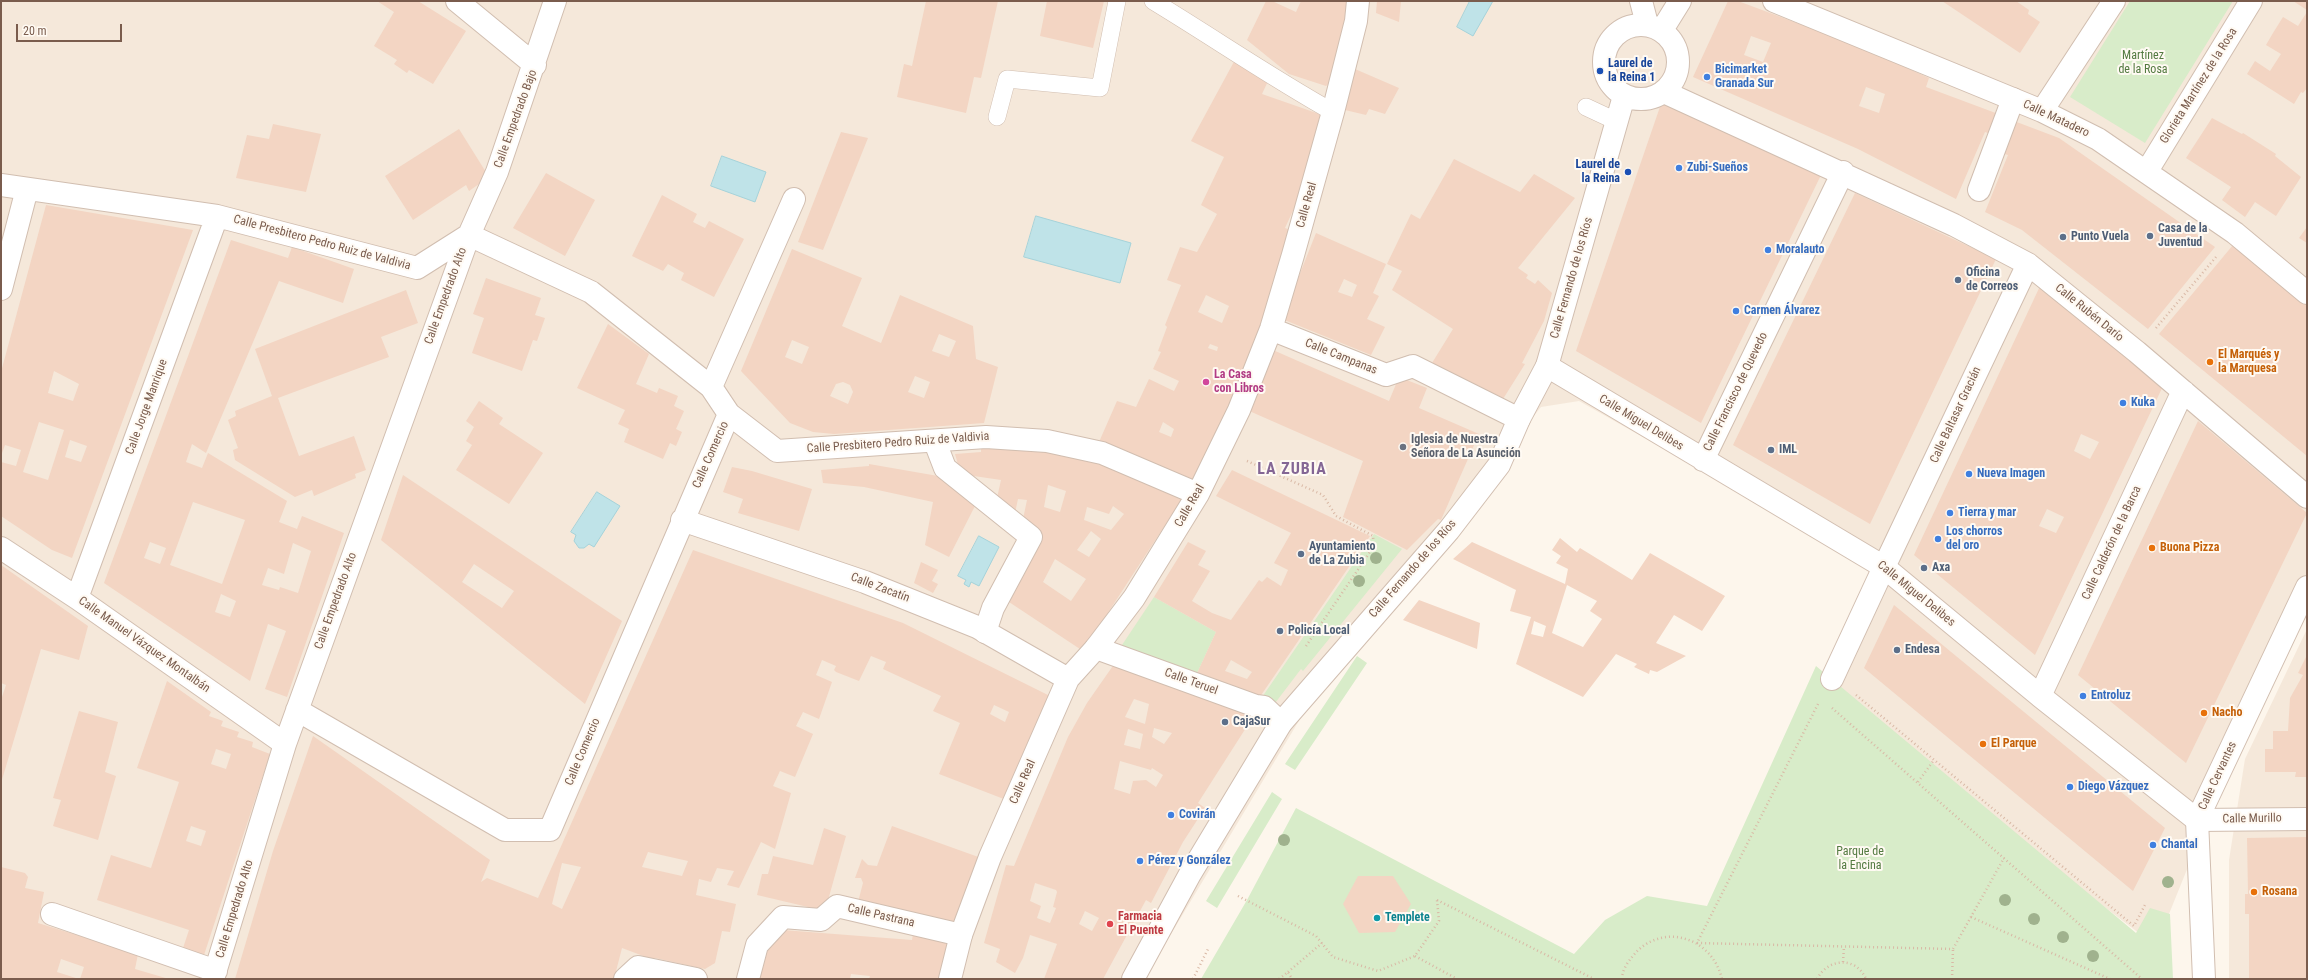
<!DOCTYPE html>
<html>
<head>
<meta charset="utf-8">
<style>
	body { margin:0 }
	#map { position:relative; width:2308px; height:980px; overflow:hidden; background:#fdf6ec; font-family:"Roboto Condensed",sans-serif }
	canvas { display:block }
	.frame { position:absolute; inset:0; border:2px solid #7a5c4d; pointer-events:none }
	.scale { position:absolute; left:16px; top:24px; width:106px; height:18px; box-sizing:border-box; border:2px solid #7a5c4d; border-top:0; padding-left:5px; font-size:12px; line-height:14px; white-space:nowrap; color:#7a5c4d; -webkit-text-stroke:3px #fffaf3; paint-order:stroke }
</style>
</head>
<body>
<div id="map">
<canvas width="2308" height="980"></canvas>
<div class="frame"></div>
<div class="scale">20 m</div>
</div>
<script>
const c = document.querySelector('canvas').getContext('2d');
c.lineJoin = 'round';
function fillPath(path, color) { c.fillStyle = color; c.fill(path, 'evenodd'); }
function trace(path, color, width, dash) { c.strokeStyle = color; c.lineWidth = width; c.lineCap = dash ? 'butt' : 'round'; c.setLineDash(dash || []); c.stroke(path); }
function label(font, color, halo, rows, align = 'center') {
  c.font = font + ' "Roboto Condensed",sans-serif'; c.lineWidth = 4; c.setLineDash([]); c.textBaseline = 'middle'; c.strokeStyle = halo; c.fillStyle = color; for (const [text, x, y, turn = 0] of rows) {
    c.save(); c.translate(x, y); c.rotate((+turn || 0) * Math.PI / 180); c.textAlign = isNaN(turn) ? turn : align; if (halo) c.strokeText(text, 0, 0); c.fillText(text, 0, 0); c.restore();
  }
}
fillPath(new Path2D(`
	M1,1h2306v572l-151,373 -325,-246 58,-124 -310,-175 -38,6 -217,272 -180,300h-1143z
	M2307,629v350h-78v-119l16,-101z`), '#f5e8da');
fillPath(new Path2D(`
	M2130,1h103l-88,142 -75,-46z
	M1374,534l28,15 -99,122 -2,-2 -32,42 -13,-5z
	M1154,597l62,35 -23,50 -75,-31z
	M1357,656l10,7 -72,107 -10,-6z
	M1816,666l320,267 14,-25 20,6 3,65h-972l46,-79 49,-92 278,146 31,-34 42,-24 60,10z
	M1272,792l10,7 -65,109 -11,-7z`), '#d8ecc9');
const water = new Path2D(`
	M1470,1h23l-20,35 -16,-9z
	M722,156l44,16 -11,30 -44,-16z
	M1036,216l95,27 -11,40 -96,-26z
	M597,492l23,14 -26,41 -5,-3 -5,4h-5l-5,-7 2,-6 -5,-3z
	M979,536l20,11 -20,39 -8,-4 -2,5 -5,-3 2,-4 -8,-4z`);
fillPath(water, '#bfe3e8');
trace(water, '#a5d3da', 1);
fillPath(new Path2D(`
	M377,1h41l48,30 -33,53 -24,-14 -2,3 -13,-9 3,-4 -23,-14 20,-34z
	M926,1h72l-17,77 -7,-1 -8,36 -69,-16 7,-33 8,2z
	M1047,1h57l-11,47 -53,-12z
	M1266,1h6l24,11 5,-11h48l-17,80 -6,5 -37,-12 -42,-34z
	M1377,1h24l-2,21 -23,-9z
	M1728,1h10l123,46 68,31 -3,9 75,28 -8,20 -8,-3 -29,67 -98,-50 -165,-72zM1751,36l20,7 -8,19 -19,-7zM1866,87l19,7 -6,19 -20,-7z
	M1942,1h74l13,9 -1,4 12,8 -20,31z
	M2293,1h14v9z
	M2307,12v76l-4,5 -2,-1 -7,12 -47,-30 8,-13 15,10 11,-17 -15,-9 7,-12 10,-16 15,9z
	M1236,58l33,21 -7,15 63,22 -23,75 -17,37 9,3 -45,128 -33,76 -23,46 -94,-39 18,-41 19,6 13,-28 25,12 5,-10 -26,-12 8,-17 -3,-1 9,-24 -2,-2 16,-40 -14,-5 13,-33 17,5 20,-38 -16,-9 23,-48 -33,-16zM1206,295l23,11 -7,17 -24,-11zM1210,344l8,3 -1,4 -9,-3zM1163,422l11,7 -3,8 -12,-5z
	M1355,69l44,19 -14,26 -16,-5 -3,6 -21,-5z
	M1662,101l159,74 -120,248 -125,-72z
	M2212,118l30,16 1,-1 33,21 -1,2 26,21 -25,39 -21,-14 -10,15 -23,-17 9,-13 -45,-29z
	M2014,121l45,17 156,109 -67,82 -126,-99 -37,-18 23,-57 -7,-2z
	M273,124l48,10 -15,58 -70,-14 11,-43 22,4z
	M459,129l30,48 -20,14 -3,-6 -53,35 -28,-44z
	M841,132l27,6 -45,112 -25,-8z
	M1454,159l66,33 14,-18 41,24 -57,70 10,7 -2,3 9,6 3,-4 14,13 -8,28 -22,42 3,1 -22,35 -71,-36 21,-34 -61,-39 10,-19 -15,-7 24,-50 9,5z
	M546,173l49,27 -30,56 -52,-28z
	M1855,193l141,66 -126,265 -137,-79z
	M662,195l35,19 -4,8 12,6 4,-7 35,18 -30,58 -33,-17 3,-7 -16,-9 -5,7 -31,-15z
	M46,205l147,25 -121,328 -20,-8 -51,-34v-54l15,4 5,-16 -16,-5 -4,11v-84zM54,371l25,13 -6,17 -25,-8zM39,422l25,8 -16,50 -25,-8zM70,440l17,6 -6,16 -16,-5z
	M2307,227v16l-8,-5z
	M1316,233l70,31 -13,29 6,3 -12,23 18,8 -14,28 -89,-36zM1344,279l13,6 -5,12 -14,-5z
	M231,240l57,18 4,-11 62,22 -11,34 -64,-22 -73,172 -14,-9 -6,18 16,6 6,-15 79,48 -8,21 18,7 5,-13 42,17 -57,164 -22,-8 21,-58 -18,-7 -18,57 -146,-98zM193,502l52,18 -23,64 -52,-19zM150,542l16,6 -6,16 -16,-6zM293,543l18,8 -13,42 -18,-6 -1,3 -17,-5 6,-17 16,6zM221,594l15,7 -6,16 -15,-5z
	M2233,245l74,60v151l-148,-122z
	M792,249l70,29 -20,48 39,17 19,-48 73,31 3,33 22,8 -14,56 -150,11 -21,-2 -23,-9 -49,-52zM939,334l17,7 -7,16 -17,-6zM792,340l17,7 -7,17 -17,-7zM915,376l15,6 -6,16 -16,-6zM843,382l7,3 3,7 -5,12 -18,-8 6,-12z
	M486,278l55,20 -6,17 10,3 -8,23 -4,-1 -11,31 -50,-18 12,-35 -11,-4z
	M2041,284l123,100 -129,271 -121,-100zM2081,434l18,8 -9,17 -16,-8zM2047,509l17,8 -8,16 -17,-7z
	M406,290l12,33 -37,14 8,20 -111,41 21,58 55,-20 12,34 -11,4 1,4 -42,18 -2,-6 -17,7 -60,-37 -2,-10 5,-2 -10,-28 8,-4 -1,-5 37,-15 -17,-47z
	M608,324l41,30 -13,30 21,9 2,-5 19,8 -4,10 10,5 -8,18 6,3 -6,14 -6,-3 -7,16 -39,-17 5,-13 -11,-5 7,-14 -48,-22z
	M1273,350l116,51 10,-24 28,11 -8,20 60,26 -38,86 -3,-1 -31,31 -64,-33 20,-56 -116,-51z
	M479,401l24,17 -4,6 44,29 -34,51 -53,-34 16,-25 -6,-4 8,-14 -8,-6z
	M2198,421l109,92 -121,250 -108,-88z
	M1054,447l132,46 -103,158 -77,-51 21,-100 -9,-1 -3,14 -18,-15 4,-18 -34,-5 -8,-7 -4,-14 26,-2v-3zM1048,485l18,6 -6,21 -16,-5zM1113,506l11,8 -13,16 -27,-10 3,-13 22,7zM1091,531l10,8 -12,18 -12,-7zM1055,559l31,20 -15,22 -28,-19z
	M869,464l69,12 38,28 -27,53 -24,-12 8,-43 -69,-15 -41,-4 -2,-13 48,-4z
	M732,467l20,4 60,18 -13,42 -61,-18 5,-14 -20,-7z
	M1232,470l138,66 -115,168 -62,-22 23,-50 -62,-35 34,-55 18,9 -8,14 12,6 -18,30 20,12 19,7 28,-40 3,2 5,-5 14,9 7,-16 -14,-7 17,-30 -75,-37zM1231,660l21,12 -5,7 -22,-8z
	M403,475l219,146 -37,83 -204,-164zM474,564l40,27 -12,17 -40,-26z
	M1560,538l17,14 3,-4 52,32 18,-27 75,43 -23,35 -28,-16 -18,28 30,13 -29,16 -7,-2 -1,4 -15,-7 3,-3 -21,-10 -33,43 -67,-33 15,-47 -21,-6 6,-21 -63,-31 19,-17 93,42 3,-15 -12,-6 5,-7 -9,-6zM1567,585l30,16 -7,10 12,8 -19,28 -31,-14zM1534,621l12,5 -3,11 -12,-3z
	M693,550l210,73 149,74 -43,104 -70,-27 21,-51 -27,-12 8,-15 -58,-27 3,-7 -15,-6 -12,25 -23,-9 -2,-2 2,-4 -14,-6 -6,15 16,7 -13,37 -16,-7 -7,14 17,8 -18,43 -15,-6 -7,15 18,7 -16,56 -14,-7 -22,46 -12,-3 7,-14 -17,-3 -6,14 -12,-3 -3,16 40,9 -6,28 -8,-1 -7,32 -10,6 -50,-11 -1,2 -32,-12 -8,31h-379l38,-128 40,-115 177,124 -9,22 6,-4 51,20zM994,705l15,7 -4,10 -15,-8zM648,852l40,9 -6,15 -40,-9zM562,863l19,4 -19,42 -10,-5z
	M921,562l17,8 -6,11 6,3 -5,9 -19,-10z
	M1,565l87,61 -9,34 -38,-11 -40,134v-83l5,-15 -5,-2z
	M1419,600l61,23 -3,26 -74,-29z
	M1894,605l271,223 -32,63 -269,-223z
	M2307,655v122h-12l1,-5h-31v-23h8v-18h15l2,-33 13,-23 -5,-2z
	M1117,660l141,49 -60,94 7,5 -22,34 -32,61 -5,-3 -43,79h-59l13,-35 -27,-9 -7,23 -8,15 -19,-11 4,-13 -16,-6 22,-78 8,1 54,-129 19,-34zM1134,699l15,5 -4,20 -20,-7zM1154,728l18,5 -8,11 -12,-7zM1128,729l15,5 -3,15 -16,-4zM1120,761l31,9 1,-2 11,7 -7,12 -10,-7 -13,1 -3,13 -16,-5zM1035,883l21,7 1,2 -4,15 3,1 -6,15 -13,-5 4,-12 -11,-5zM1085,911l14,7 -7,13 -13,-7z
	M167,681l44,31 -2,4 14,5 -2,5 18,6 -2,5 16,5 -1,5 18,7 -66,201 -21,-7 6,-18 -92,-30 14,-45 40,13 28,-86 -42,-14zM216,749l15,5 -5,15 -15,-5zM191,826l15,5 -5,15 -15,-5z
	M79,711l39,11 -13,50 11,4 -18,64 -45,-14 8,-26 -8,-2z
	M892,826l92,33 -27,70 -99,-27 5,-19 -2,-5h-6l7,-19 6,6 9,1z
	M824,828l22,8 -21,75 -68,-16 5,-21h6l5,-18 40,9z
	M2307,837v142h-58v-65h-4v-20h3l-1,-56z
	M1,867l24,6 3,4 -3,11 19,4 -6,31 100,31 -3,15 34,10h-89l4,-12 -23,-8 -4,13 22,7h-78z
	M1358,876h35l18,28 -16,28 -36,1 -16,-29z
	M783,930l129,10 1,-6 39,11 -12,34h-71l1,-3 -19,-2 -1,5h-93l4,-20z`), '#f3d5c3');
const service = new Path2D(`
	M1153,1c61,37 119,77 180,111
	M1586,107l30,14
	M997,117l10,-38 93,9 17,-87`);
const pedestrian = new Path2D(`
	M1979,190l34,-91
	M935,442l10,26 86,69 -38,71 -8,24
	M1096,648l160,58 8,1 17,16
	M1832,679l52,-112
	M625,979l13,-12 58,12
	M748,979l9,-34 26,-28 38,3 16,-14 124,29`);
const minor = new Path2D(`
	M457,1l78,64
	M1774,1l268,110 56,28 137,94 72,60
	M1664,92l290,133 74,39 109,88 170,145
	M2042,111l72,-110
	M2147,171l104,-170
	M1,185l216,31 200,52 52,-33 122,57 120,95 18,27 48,37 209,-14 61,4 55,12 96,41
	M1,289l26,-100
	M1271,329l115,46 27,-9 106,53
	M1547,366l337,201 156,129 157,124 110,-1
	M711,387l83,-188
	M1703,460l140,-288
	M682,520l183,62 112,45 91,52
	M1,548l76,50 208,146
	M1884,567l144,-303
	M77,598l140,-382
	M2040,696l143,-305
	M297,710l208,120h45l179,-416
	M52,914l164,57
	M213,979l72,-235 184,-509 28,-63 58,-171
	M950,979l11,-44 29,-78 78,-178 28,-31 38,-50 64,-104 41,-84 32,-81 22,-74 40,-143 23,-91 2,-20`);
const tertiary = new Path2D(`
	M1641,1l6,23
	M1604 62a37 37 0 1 1 74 0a37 37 0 1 1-74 0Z
	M1662,30l18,-29
	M1133,979l57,-105 91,-151 168,-193 50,-65 20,-46 28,-53 77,-270
	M2204,979l-7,-159 110,-233`);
trace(service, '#d1beb0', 18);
trace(pedestrian, '#d1beb0', 24);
trace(minor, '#d1beb0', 24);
trace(tertiary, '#d1beb0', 24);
trace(new Path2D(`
	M2156,328l60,-71
	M1247,461l76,34 13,21 37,20 1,10 -68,100
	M1856,695l278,231 12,-23
	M1818,704l-121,239 256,6 51,-91
	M1832,708l310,271
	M1918,782l16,-22
	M1238,896l78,40 17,21 45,14 37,-15 24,-35 -2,-21
	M1437,900l157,79
	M1971,917l139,62
	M1415,956l42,23
	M1843,962l1,-15
	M1288,972l34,-29
	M1193,979l16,-32
	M1279,979l9,-7 4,7
	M1622,979c0,-8 5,-16 10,-22 28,-36 80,-21 90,22
	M1817,979c11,-21 39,-23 49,0
	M1952,979l1,-30`), '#d9b8a5', 2.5, [1, 3]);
trace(service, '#fff', 17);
trace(pedestrian, '#fff', 22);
trace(minor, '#fff', 22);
trace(tertiary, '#fff', 22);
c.fillStyle = '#a0b28e';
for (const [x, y] of [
	[1376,558],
	[1359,581],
	[1284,840],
	[2168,882],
	[2005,900],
	[2034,919],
	[2063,937],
	[2093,956]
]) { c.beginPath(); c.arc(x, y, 6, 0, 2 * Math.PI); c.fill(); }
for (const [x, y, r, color] of [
	[1600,71,4,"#1a4fb4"],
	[1707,77,4,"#3f7fe0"],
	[1679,168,4,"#3f7fe0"],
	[1628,172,4,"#1a4fb4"],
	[2150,236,4,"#5c6f8a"],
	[2063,237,4,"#5c6f8a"],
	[1768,250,4,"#3f7fe0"],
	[1958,280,4,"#5c6f8a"],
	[1736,311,4,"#3f7fe0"],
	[2210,362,4,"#e8710a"],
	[1206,382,4,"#d1479c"],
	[2123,403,4,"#3f7fe0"],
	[1403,447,4,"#6b7280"],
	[1771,450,4,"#5c6f8a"],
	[1969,474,4,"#3f7fe0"],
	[1950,513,4,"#3f7fe0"],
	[1938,539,4,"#3f7fe0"],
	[2152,548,4,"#e8710a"],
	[1301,554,4,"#5c6f8a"],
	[1924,568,4,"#5c6f8a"],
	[1280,631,4,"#5c6f8a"],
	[1897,650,4,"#5c6f8a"],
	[2083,696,4,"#3f7fe0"],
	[2204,713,4,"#e8710a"],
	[1225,722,4,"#5c6f8a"],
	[1983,744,4,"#e8710a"],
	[2070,787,4,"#3f7fe0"],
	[1171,815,4,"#3f7fe0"],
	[2153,845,4,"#3f7fe0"],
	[1140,861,4,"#3f7fe0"],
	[2254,892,4,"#e8710a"],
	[1377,918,4,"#0f9aa8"],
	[1110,924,4,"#e0444e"]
]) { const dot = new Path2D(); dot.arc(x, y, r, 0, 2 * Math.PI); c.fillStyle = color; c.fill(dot); trace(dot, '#fffaf3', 1.5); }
label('12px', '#537a41', '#fffaf3', [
	["Martínez",2143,56],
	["de la Rosa",2143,70],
	["Parque de",1860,852],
	["la Encina",1860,866]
]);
label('bold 12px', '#164399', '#fffaf3', [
	["Laurel de",1608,64],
	["la Reina 1",1608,78],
	["Laurel de",1620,165,"right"],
	["la Reina",1620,179,"right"]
], 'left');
label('bold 12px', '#366cbe', '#fffaf3', [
	["Bicimarket",1715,70],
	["Granada Sur",1715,84],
	["Zubi-Sueños",1687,168],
	["Moralauto",1776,250],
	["Carmen Álvarez",1744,311],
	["Kuka",2131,403],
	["Nueva Imagen",1977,474],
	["Tierra y mar",1958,513],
	["Los chorros",1946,532],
	["del oro",1946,546],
	["Entroluz",2091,696],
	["Diego Vázquez",2078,787],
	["Covirán",1179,815],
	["Chantal",2161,845],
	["Pérez y González",1148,861]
], 'left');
label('12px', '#7a5c4d', '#fffaf3', [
	["Glorieta Martínez de la Rosa",2199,86,-58],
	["Calle Empedrado Bajo",516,119,-70],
	["Calle Matadero",2056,119,25],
	["Calle Real",1307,205,-74],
	["Calle Presbitero Pedro Ruiz de Valdivia",322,243,15],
	["Calle Fernando de los Ríos",1572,278,-74],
	["Calle Empedrado Alto",446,296,-70],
	["Calle Rubén Darío",2089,313,39],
	["Calle Campanas",1341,357,22],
	["Calle Francisco de Quevedo",1736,392,-64],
	["Calle Jorge Manrique",147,407,-70],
	["Calle Baltasar Gracián",1956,415,-65],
	["Calle Miguel Delibes",1641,423,31],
	["Calle Presbitero Pedro Ruiz de Valdivia",898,443,-4],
	["Calle Comercio",711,455,-66],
	["Calle Real",1190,506,-60],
	["Calle Calderón de la Barca",2112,543,-65],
	["Calle Fernando de los Ríos",1413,569,-49],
	["Calle Zacatín",880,588,21],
	["Calle Miguel Delibes",1916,594,39],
	["Calle Empedrado Alto",336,601,-70],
	["Calle Manuel Vázquez Montalbán",144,645,35],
	["Calle Teruel",1191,682,20],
	["Calle Comercio",583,752,-67],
	["Calle Cervantes",2218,776,-65],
	["Calle Real",1023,782,-66],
	["Calle Murillo",2252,819,-1],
	["Calle Empedrado Alto",235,909,-73],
	["Calle Pastrana",881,916,13]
]);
label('bold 12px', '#4e5e75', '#fffaf3', [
	["Casa de la",2158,229],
	["Juventud",2158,243],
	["Punto Vuela",2071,237],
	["Oficina",1966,273],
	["de Correos",1966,287],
	["IML",1779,450],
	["Ayuntamiento",1309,547],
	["de La Zubia",1309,561],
	["Axa",1932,568],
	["Policía Local",1288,631],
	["Endesa",1905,650],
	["CajaSur",1233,722]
], 'left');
label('bold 12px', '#c56008', '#fffaf3', [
	["El Marqués y",2218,355],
	["la Marquesa",2218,369],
	["Buona Pizza",2160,548],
	["Nacho",2212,713],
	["El Parque",1991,744],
	["Rosana",2262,892]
], 'left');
label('bold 12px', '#b23c85', '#fffaf3', [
	["La Casa",1214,375],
	["con Libros",1214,389]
], 'left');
label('bold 12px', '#5b616d', '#fffaf3', [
	["Iglesia de Nuestra",1411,440],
	["Señora de La Asunción",1411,454]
], 'left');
label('bold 12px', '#be3a42', '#fffaf3', [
	["Farmacia",1118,917],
	["El Puente",1118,931]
], 'left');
label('bold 12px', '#0d838f', '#fffaf3', [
	["Templete",1385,918]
], 'left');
c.letterSpacing = '1px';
label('bold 16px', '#846695', '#fffaf3', [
	["LA ZUBIA",1292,470]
]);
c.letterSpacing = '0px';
</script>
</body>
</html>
